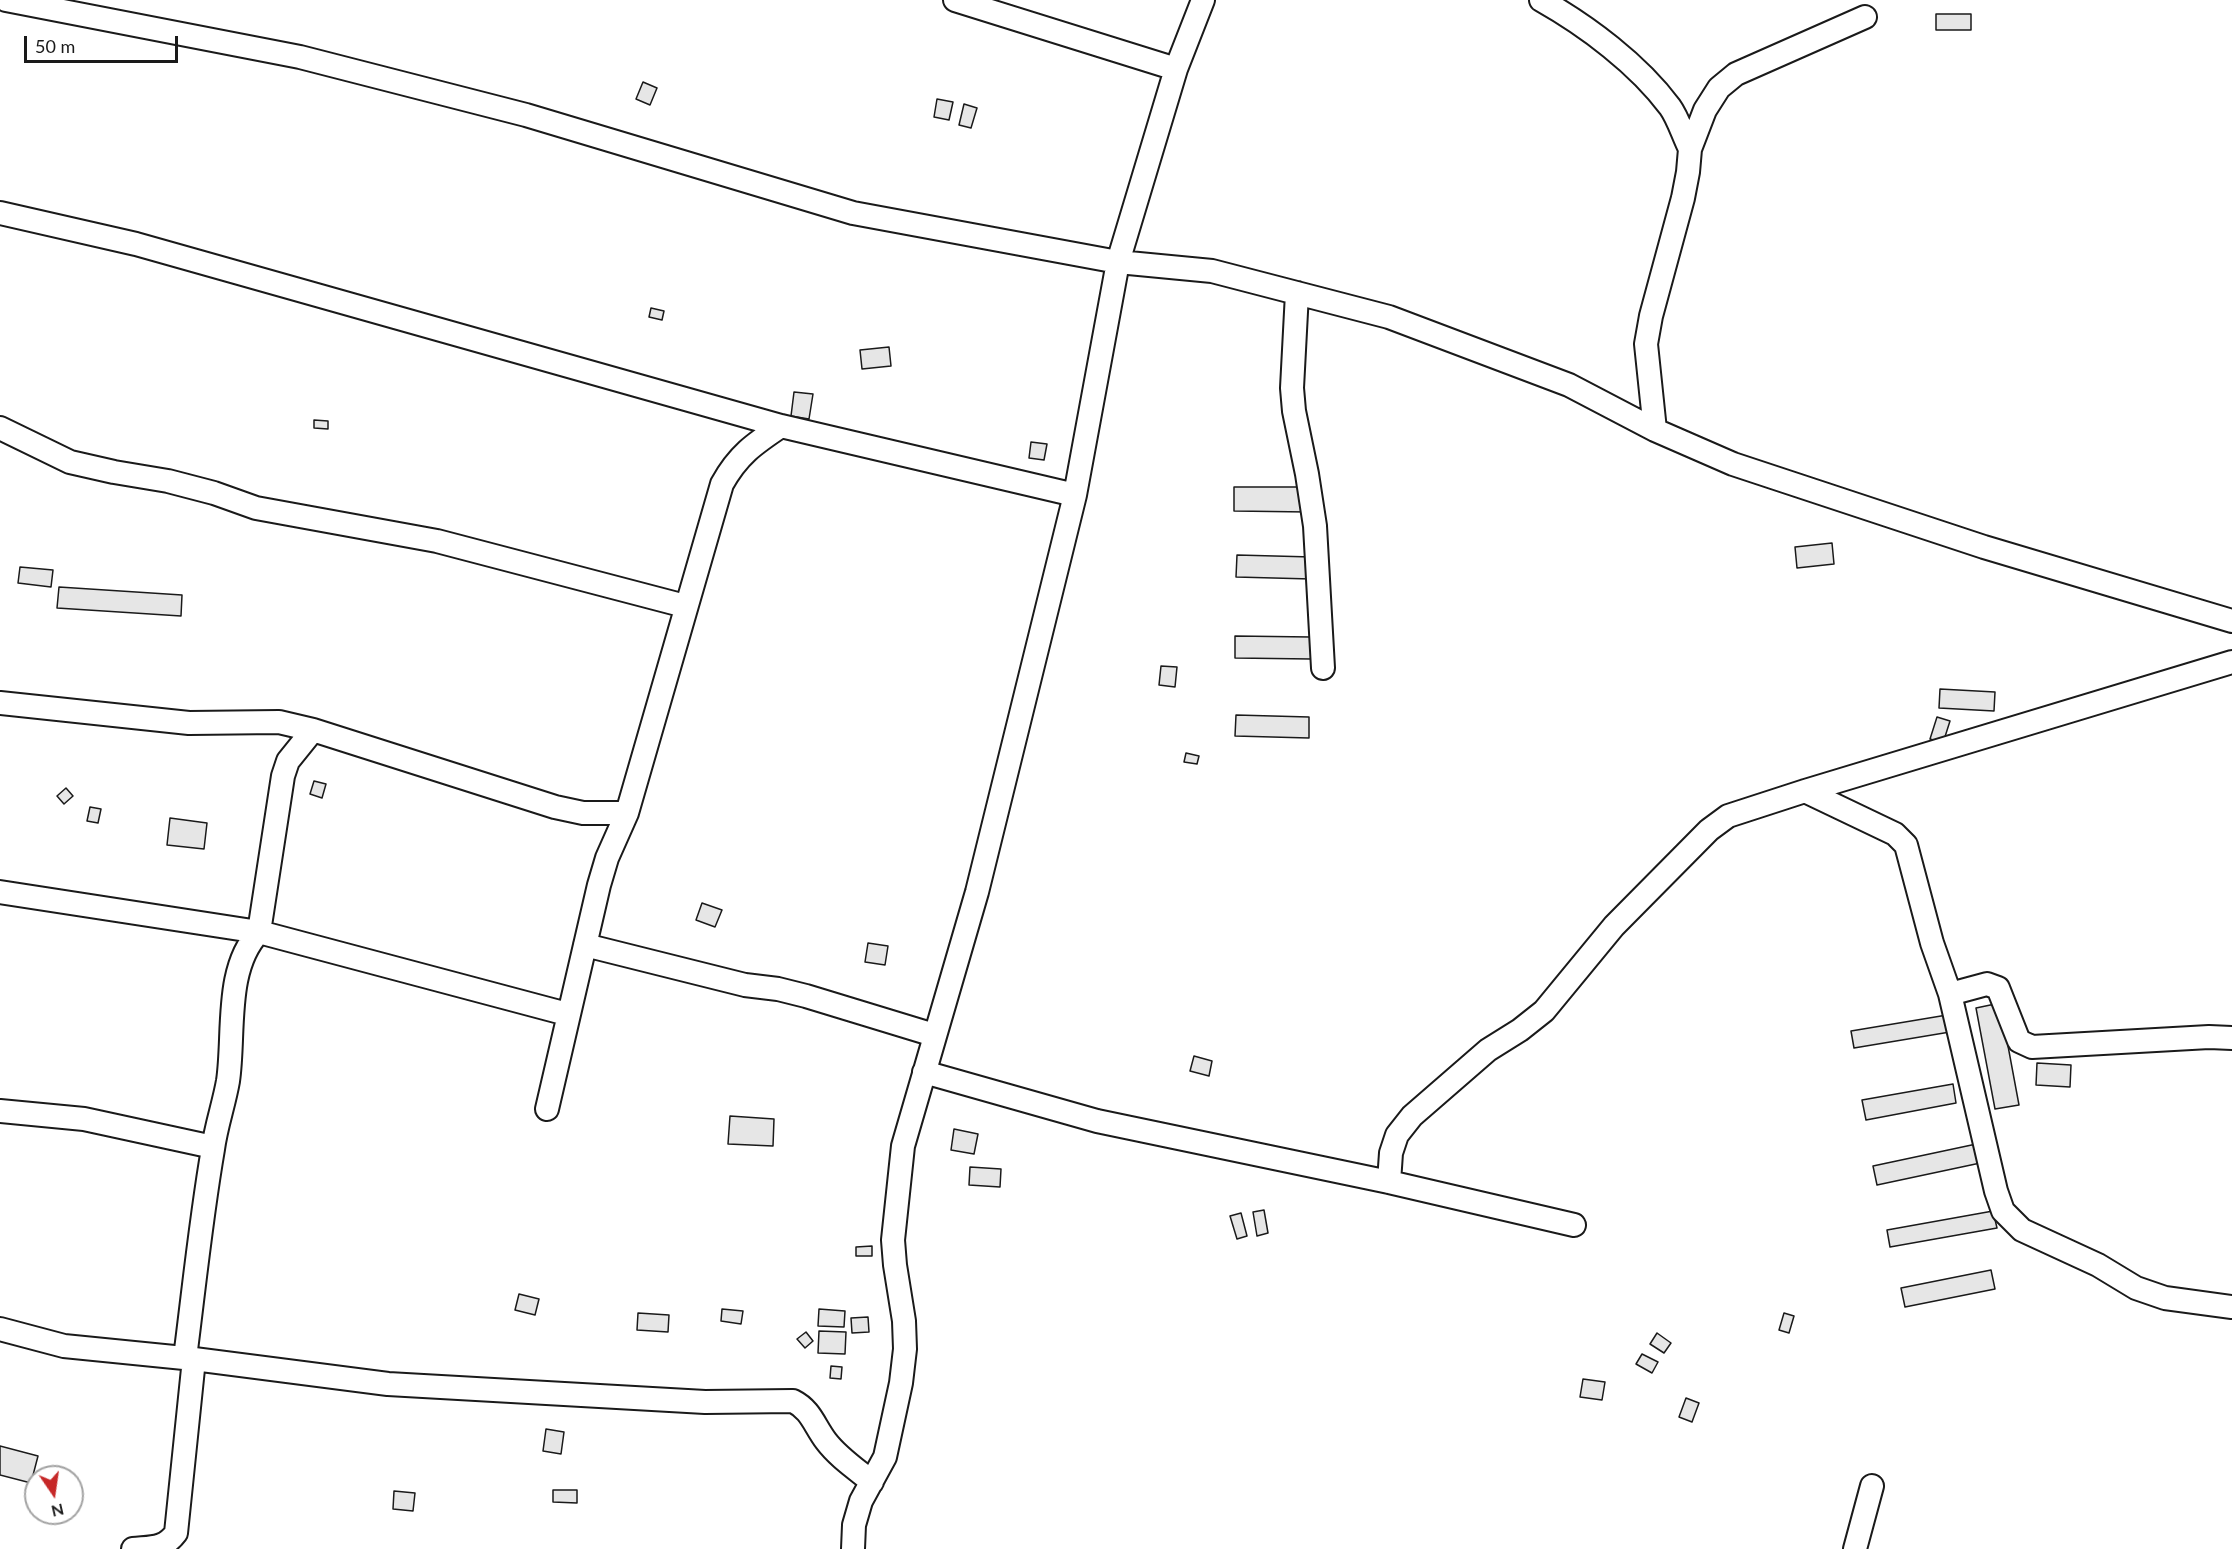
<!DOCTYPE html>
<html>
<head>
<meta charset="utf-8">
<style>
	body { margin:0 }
	#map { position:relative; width:2232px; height:1549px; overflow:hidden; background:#fff; font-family:Lato,sans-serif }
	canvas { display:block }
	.north { position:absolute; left:24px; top:1465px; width:60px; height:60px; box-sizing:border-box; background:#fff; border:2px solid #a3a3a3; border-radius:50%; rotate:167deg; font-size:16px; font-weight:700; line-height:24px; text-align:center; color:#1a1a1a }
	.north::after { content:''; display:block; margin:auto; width:21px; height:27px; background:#c62828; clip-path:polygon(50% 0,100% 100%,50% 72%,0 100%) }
	.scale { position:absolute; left:24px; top:36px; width:154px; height:27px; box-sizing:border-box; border:3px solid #1a1a1a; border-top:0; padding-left:8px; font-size:18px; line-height:21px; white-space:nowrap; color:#1a1a1a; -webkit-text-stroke:4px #fff; paint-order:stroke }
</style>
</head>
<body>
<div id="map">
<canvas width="2232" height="1549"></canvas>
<div class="north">N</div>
<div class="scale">50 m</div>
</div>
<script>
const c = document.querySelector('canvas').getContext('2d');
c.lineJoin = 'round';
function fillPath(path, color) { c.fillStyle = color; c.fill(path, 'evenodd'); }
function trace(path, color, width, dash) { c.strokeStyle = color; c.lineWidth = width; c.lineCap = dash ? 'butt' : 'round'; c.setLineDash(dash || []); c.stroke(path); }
const building = new Path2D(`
	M1936,14h35v16h-35z
	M643,82l14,6 -7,17 -14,-6z
	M937,99l16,3 -4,18 -15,-3z
	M964,104l13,4 -6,20 -12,-3z
	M651,308l13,3 -2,9 -13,-3z
	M889,347l2,19 -29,3 -2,-19z
	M794,392l19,2 -4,25 -18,-3z
	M314,420l14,1v8l-14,-1z
	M1031,442l16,2 -3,16 -15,-2z
	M1234,487h74v25l-74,-1z
	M1832,543l2,21 -37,4 -2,-21z
	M1237,555l75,2 -1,22 -75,-2z
	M20,567l33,3 -2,17 -33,-4z
	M59,587l123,8 -1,21 -124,-8z
	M1235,636l76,1v22l-76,-1z
	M1161,666l16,1 -2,20 -16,-2z
	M1940,689l55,3 -1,19 -55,-3z
	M1236,715l73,2v21l-74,-2z
	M1937,717l13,4 -7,22 -13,-4z
	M1186,753l13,3 -2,8 -13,-2z
	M314,781l12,3 -4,14 -12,-4z
	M66,788l7,8 -9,8 -7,-8z
	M90,807l11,2 -3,14 -11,-2z
	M170,818l37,5 -3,26 -37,-4z
	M702,903l20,7 -7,17 -19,-7z
	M868,943l20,3 -3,19 -20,-3z
	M2000,1003l19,102 -24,4 -19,-101z
	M1953,1014l3,17 -102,17 -3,-17z
	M1194,1056l18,5 -3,15 -19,-5z
	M2037,1063l34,2 -1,22 -34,-2z
	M1953,1084l3,19 -90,17 -4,-20z
	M730,1116l44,3 -1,27 -45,-2z
	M954,1129l24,5 -4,20 -23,-4z
	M1981,1143l4,19 -108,23 -4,-19z
	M970,1167l31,2 -1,18 -31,-2z
	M1264,1210l4,23 -11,3 -4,-24z
	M1993,1211l4,17 -107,19 -3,-17z
	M1241,1213l6,23 -10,3 -7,-23z
	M872,1246v10h-16v-9z
	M1991,1270l4,19 -90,18 -4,-19z
	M519,1294l20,5 -4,16 -20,-5z
	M722,1309l21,2 -2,13 -20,-3z
	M819,1309l26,2 -1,16 -26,-1z
	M638,1313l31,2 -1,17 -31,-2z
	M1784,1313l10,3 -5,17 -10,-3z
	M868,1317l1,15 -17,1 -1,-15z
	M819,1331l27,1 -1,22 -27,-1z
	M806,1332l7,9 -8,7 -8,-9z
	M1657,1333l14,10 -7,10 -14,-9z
	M1642,1354l16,8 -6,11 -16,-9z
	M831,1366l11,1 -1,12 -11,-1z
	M1583,1379l22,3 -3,18 -22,-3z
	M1686,1398l13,5 -7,19 -13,-5z
	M546,1429l18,3 -3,22 -18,-3z
	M0,1446l38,10 -7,27 -31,-8z
	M553,1490h24v13l-24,-1z
	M394,1491l21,2 -2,18 -20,-2z`);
fillPath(building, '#e6e6e6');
trace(building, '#1a1a1a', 1.5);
const minor = new Path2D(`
	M6,0l294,57 226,58 327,98 265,49 94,9 177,46 180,68 86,45 78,34 251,83 248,74
	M955,0l221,69
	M1541,0c46,26 97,64 129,107 8,11 13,28 20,42
	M0,213l136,31 645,182 294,69
	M1297,293l-5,95 2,23 13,63 8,52 8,142
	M0,428l70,34 44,10 54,9 46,12 42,15 181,33 248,65
	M1655,430l-9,-86 5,-28 32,-118 5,-26 2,-23 15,-39 14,-22 17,-14 129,-57
	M0,703l189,20 90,-1 34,8 242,77 28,6h44
	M1805,791l90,43 11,11 26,98 18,51 46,197 7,20 19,19 76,35 38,23 29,10 67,9
	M0,892l259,40 308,82
	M585,945l160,40 33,4 28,7 128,39
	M1950,994l37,-10 11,4 21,53 13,6 177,-10 23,1
	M924,1072l173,49 292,61 185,43
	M547,1109l52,-224 8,-27 20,-45 95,-329c16,-29 32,-40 59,-58
	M0,1111l84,8 129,28
	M1389,1182l2,-29 6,-18 15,-19 76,-66 32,-20 24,-19 70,-85 95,-96 19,-14 77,-25 427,-129
	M0,1329l64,17 130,13 194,25 317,18 88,-1c18,9 21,24 33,40 12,16 30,28 46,41
	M185,1358c9,-70 16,-140 28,-209 3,-23 11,-45 15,-68 7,-47 -4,-112 31,-149l24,-156 5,-15 25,-31
	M133,1549c19,-2 31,0 43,-16l18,-174
	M853,1549l1,-24 7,-24 24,-44 16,-74 4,-34 -1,-28 -9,-56 -2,-25 10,-94 74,-254 98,-397 43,-233 58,-193 27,-69
	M1855,1549l17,-63`);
trace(minor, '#1a1a1a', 26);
trace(minor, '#fff', 22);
</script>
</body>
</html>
